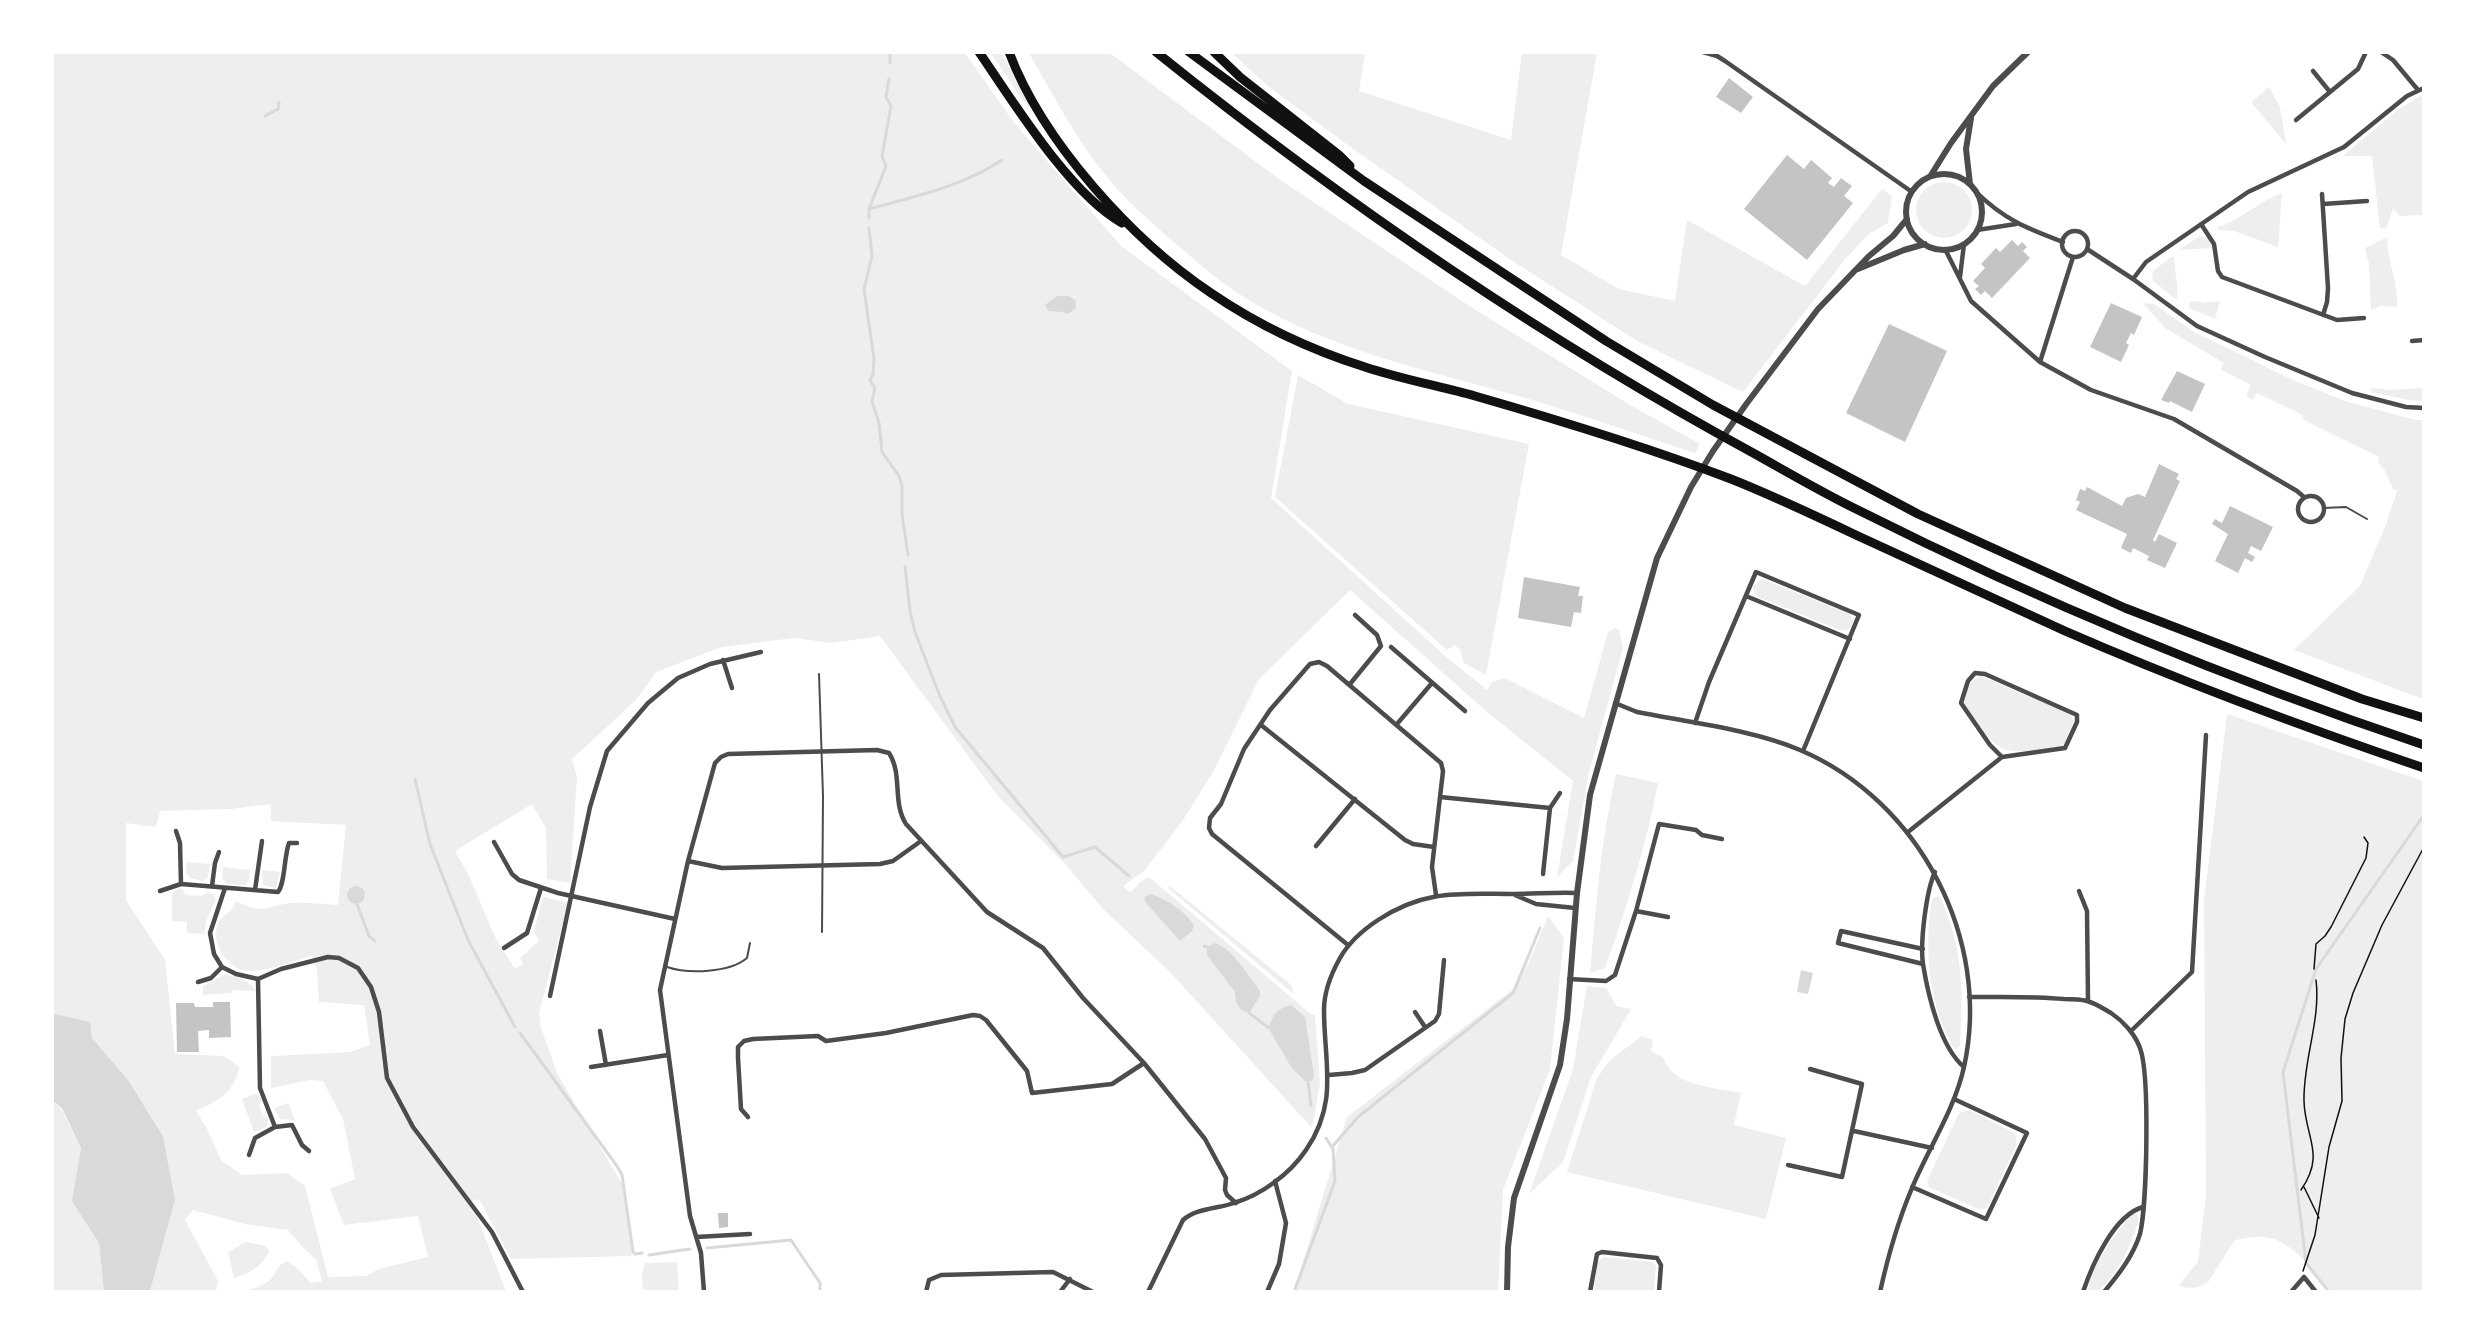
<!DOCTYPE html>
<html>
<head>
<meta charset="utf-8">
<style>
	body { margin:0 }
	#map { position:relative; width:2476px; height:1344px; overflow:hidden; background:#fff; font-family:Lora,serif }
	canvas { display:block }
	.frame { position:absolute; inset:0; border:54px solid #fff; pointer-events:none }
</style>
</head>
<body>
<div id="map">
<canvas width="2476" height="1344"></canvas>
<div class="frame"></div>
</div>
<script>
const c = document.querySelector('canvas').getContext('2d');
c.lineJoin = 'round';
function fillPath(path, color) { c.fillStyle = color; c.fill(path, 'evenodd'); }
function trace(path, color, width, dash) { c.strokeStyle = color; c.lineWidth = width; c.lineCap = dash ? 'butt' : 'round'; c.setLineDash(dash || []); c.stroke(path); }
fillPath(new Path2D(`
	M53,53h912l50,71 106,122 171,125 -21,127 173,157 43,35 5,-8 13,-4 79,40 24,-86 7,-4 4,2 4,18 -34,124 -16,89 -16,16 16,-96 -86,-69 -137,-122 -91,89 -47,95 -29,46 -38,50 -22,16 7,7 10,-11 9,-5 162,137 4,1 5,69 -8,44 -142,-156 -67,-63 -37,-44 -69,-70 -117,-159 -49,7 -37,-5 -72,9 -66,25 -20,28 -64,59 5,18 -7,106 -23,-4 -1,-51 -14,-24 -77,47 14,25 26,61 20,32 8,-5 -3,-6 19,-17 -5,-10 9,-34 25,6 -29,110 2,15 17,47 64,109 10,72 -121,3 -32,-60 -8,2 35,90h-262c10,-2 19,-5 27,-12 6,-7 6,-13 15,-18l10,6 15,16 11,-2 -6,-22 -10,-8 -18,-21 -43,-6 -52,-14 -8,10 33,61 -2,10h-66l25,-91 -12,-64 -35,-56 -36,-42 -2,-16 -37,-9zM271,804v17l75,4 -8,80c-15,-1 -32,-3 -48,-2 -27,4 -26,12 -54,-2l-5,10c-30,14 -10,60 20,60 19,0 42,-10 60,-15l6,13 2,33 45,3 6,40 -19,7 -80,4v32l39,-8 13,1 20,38 12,60 -25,10 14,36 74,-9 10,41 -49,12 -13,7 -38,1 -23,-91 -18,-13 -45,2 -21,-15 -15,-33 -10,-16c21,-9 39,-19 43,-44l-15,-11 -49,-2 -10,-94 -39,-60v-77l30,4 4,-16 71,-2z
	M991,53h11l29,56 -13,-15z
	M1029,53h81l169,126 195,130 158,97 68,38 -5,9c-58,-19 -115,-39 -173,-56 -92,-26 -190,-46 -273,-97 -27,-16 -51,-37 -75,-58 -25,-21 -51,-44 -71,-70 -29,-37 -51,-79 -74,-119z
	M1232,53h133l-6,38 152,49 11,-87h75l-36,202 58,34 56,12 12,-81 118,66 77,-97 10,7 -4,27 -19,11 -23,24 -103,134 -104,-50 -128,-82 -162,-114 -81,-60z
	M2269,87l11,20 6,37 -35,-42z
	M2423,94v121l-23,1 -7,-8 -7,21 -6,-1 -8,-72h-29l56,-47z
	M1916 210a28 28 0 1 1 56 0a28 28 0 1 1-56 0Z
	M2282,193l-4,54 -44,-16 -16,-1v-3c21,-6 40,-25 64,-34z
	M2200,236l9,3 3,9 -33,2z
	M2387,237c0,23 11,44 10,68l-1,2 -16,-1 -9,4 -2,-46 -4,-16z
	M2171,257h3c0,15 5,27 3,43l-25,-20 1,-9z
	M2201,301l1,2 18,-2 -5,18 -26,-11v-6z
	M2143,303l11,1 40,28 101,49 53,21 68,18h7v279l-129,-49 66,-64 25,-59 12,-36 -4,-2 -8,-18 -7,-9 1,-5 -77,-38 1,-4 -46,-22 -4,7 -7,-4 5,-11 -30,-15 3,-7 -59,-35z
	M1298,375l50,29 181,40 -43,231 -22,-12 -4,-14 -6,-4 -7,5 -172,-153z
	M2372,388l17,2 34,-2v13l-14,-1 -38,-8z
	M1762,579l88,35 3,6 -1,6 -5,4h-7l-82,-33 -4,-5 -1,-6z
	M1980,676l89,37 5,7 -10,24 -4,3c-63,8 -59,9 -95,-42 -1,-11 5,-25 15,-29z
	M2227,714l196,67v510h-94c-16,-20 -36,-51 -65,-54 -10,-1 -20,2 -29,3l-27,42c-7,6 -21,8 -29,3l19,-23 8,-67 -2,-294z
	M1616,774l42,9c-12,63 -31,124 -53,185l-15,5c6,-67 11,-134 26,-199z
	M187,862l23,2 -2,13 -5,4 -13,-3 -4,-6z
	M223,867l27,3 -1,11 -4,4 -18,-1 -5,-6z
	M262,870l18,2 -4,16 -13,-3z
	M1170,886l120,98 5,11 -127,-107z
	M181,888l5,7 16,1 6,-4 6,3 2,5 -10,21 -2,13 -17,-1v-11l-15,-1v-26l2,-4z
	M1938,896l3,3c23,52 22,92 19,147l-4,3 -4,-3c-24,-46 -28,-97 -20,-147z
	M1548,916l16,22 -14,131 -47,121 -5,101h-204l53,-174 169,-130 14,-27z
	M225,974c11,3 25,6 31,17l-24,-1 -1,3 -28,2v-9z
	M1587,986l19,2 10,18 15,3 -40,68 -28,85 -34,32 44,-125z
	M1642,1036l11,4 -2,11 12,6c10,30 51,30 78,36l-7,32 52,13 -20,81 -199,-47 30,-94 13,-18z
	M255,1094l4,1 3,6 -3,4 4,11 5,2v6l-3,4 -11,4 -12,-33z
	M52,1101l9,7 20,40 -8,53 26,42 5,48h-51z
	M288,1103l7,17 -15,-1 -6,-11z
	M1969,1110l46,23 2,11 -30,64 -9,1 -49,-22 -2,-6 32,-68z
	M2132,1214h4l3,4c-7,27 -20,55 -41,73h-10c3,-25 27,-57 44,-77z
	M246,1242l20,4 3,5c-7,16 -19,22 -35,27l-6,-26z
	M1603,1257l50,5 3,5 -2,24 -60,1 3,-29z
	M677,1262l2,29h-36l-1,-16 3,-12z`), '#eee');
fillPath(new Path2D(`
	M1057,296h11l7,4 1,8 -8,6 -6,-2 -14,-1 -3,-6z
	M347 895a9 9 0 1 1 18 0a9 9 0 1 1-18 0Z
	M1150,894c15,4 35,17 44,31l-2,6 -12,10 -34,-38 -2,-5z
	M1215,943c19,7 33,33 45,48v5l-11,17 -8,-3 -5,-8 -1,-10 -28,-37v-8z
	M1801,970l12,3 -5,21 -11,-2z
	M1291,1005l14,12 9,58 -2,6h-7l-14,-14 -22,-38c3,-14 7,-20 22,-24z
	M52,1013l38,9 2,16 36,42 35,56 12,64 -25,91h-46l-5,-48 -27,-42 9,-53 -19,-40 -9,-7z`), '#d9d9d9');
trace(new Path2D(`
	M890,63v-11
	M265,116l13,-7 1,-7
	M869,209c47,-13 92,-22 133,-49
	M869,218v-9l17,-43 -4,-10 9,-50 -5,-9 3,-18
	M869,228l3,28 -8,33 10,70 -1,15 -3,7 5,7 -3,13 7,22 3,29 17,24 3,10v28l6,41
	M905,566l5,45 5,21 24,62 16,33 108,130 32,-10 34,29
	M415,779l15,65 38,96 47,87
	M357,904l12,32 6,5
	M1204,946l3,1
	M1249,1013l20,15
	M520,1033l97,133 5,9 11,77 2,2 7,-1
	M1308,1081l3,25
	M1332,1147l26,-30 155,-124 27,-65
	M707,1248l84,-8 29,43v9
	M649,1255l41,-6
	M1294,1292l41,-111 -2,-32 -7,-11
	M2329,1292l-23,-29 -23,-191 33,-103 108,-154`), '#d9d9d9', 3);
fillPath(new Path2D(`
	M1729,78l24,19 -12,16 -25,-16z
	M1787,155l17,14 7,-9 21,18 -4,5 6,4 7,-9 11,8 -8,10 9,7 -46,57 -63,-51z
	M2012,240l6,6 4,-4 5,5 -4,4 7,7 -38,40 -7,-7 -4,4 -6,-6 4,-3 -6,-5 12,-13 -4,-4 15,-16 4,4z
	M2111,303l31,14 -8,18 -3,-2 -5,10 3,2 -8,17 -31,-15z
	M1889,324l58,27 -42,91 -59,-29z
	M2177,371l28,13 -13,28 -22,-11 -1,2 -8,-3z
	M2159,464l20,10 -3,5 4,2 -27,59 2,2 4,-8 18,9 -12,25 -18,-8 2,-4 -16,-8 -2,5 -10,-5 6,-14 -51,-24 4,-8 -4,-2 4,-11 5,2 2,-4 35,19 4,-8 12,-4 7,3z
	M2230,506l43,21 -12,24 -10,-5 -3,7 7,4 -3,5 -7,-4 -7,15 -23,-12 13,-27 -16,-10 3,-5 7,4z
	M1524,577l56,10 -2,9h5l-2,17 -7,-1 -3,15 -53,-9z
	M213,1002h17l1,35 -22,1v-8l-11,1 1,21h-22l-1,-49h18l1,4h18z
	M718,1213h10v14l-9,1z`), '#c4c4c4');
trace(new Path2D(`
	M2314,969l2,-25 9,-8 6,-9 35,-69 2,-15 -4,-6
	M2304,1187l15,31
	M2301,1190c25,-36 4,-52 3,-89 -1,-41 17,-81 12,-121
	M2303,1271l12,-36 14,-88 13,-46 -1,-43 4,-39 8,-26 29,-68 42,-78`), '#111', 1.5);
trace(new Path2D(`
	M2323,508l23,-1 21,12
	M819,674l4,122 -1,136
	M667,967c21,7 62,6 80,-9l3,-15`), '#4c4c4c', 2);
trace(new Path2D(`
	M1703,52l14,4 8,5 187,131
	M2381,52l12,8 25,30
	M2313,71l17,21
	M2296,120l62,-51 8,-17
	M1976,192c29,28 50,36 87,50
	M2322,194l6,94 -1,14 -4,13
	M2323,204l44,-3
	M2201,224l13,20 4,27 4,6 115,43 27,-2
	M1977,230l39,-6
	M2062 244a13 13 0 1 1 26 0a13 13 0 1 1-26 0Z
	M1945,249l26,52 69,61 51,28 83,29 123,72 7,6
	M2087,249l46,30 64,47 68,31 87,36 54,14 18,1
	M1960,277l4,-33
	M2133,279l13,-17 102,-70 96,-45 63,-51 17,-8
	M2412,341l12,-1
	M2040,362l33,-105
	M2298 509a13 13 0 1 1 26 0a13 13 0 1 1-26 0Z
	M1746,596l104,43
	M1391,647l74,64
	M723,660l9,28
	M1350,684l31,-38 -4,-11 -22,-20
	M1615,703l22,9c51,10 117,18 163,38 120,51 192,190 164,317 -10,44 -35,80 -52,121 -14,33 -24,68 -32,104
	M1695,723l14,-41 47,-110 103,43 -56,136
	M1397,724l35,-41
	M1261,725l144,115 8,4 21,3
	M1440,797l110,11
	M176,831l4,12 1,41
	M1908,832l94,-75 -12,-12 -29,-42 7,-22 7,-8 10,1 92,41v7l-12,26 -63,9
	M494,842l18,32 7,6 39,13 117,26
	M1316,846l39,-47
	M688,861l34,7 158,-4 13,-3 28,-20
	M1935,872c-9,19 -15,71 -12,92 5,31 17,83 41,103
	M1543,874l7,-66 10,-15
	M212,886l3,-23 4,-11
	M225,888l-15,45 4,21 8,13 14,7 22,5 23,-10 47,-12 11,1 19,10 13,19 8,25 8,66 26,49 79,105 31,60
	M255,890l7,-49
	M160,891l21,-7 97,8c7,-8 6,-36 11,-49h8
	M2079,891l8,20 1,90
	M1515,895l21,9 39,4
	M1636,911l32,6
	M1348,945l-136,-111 -3,-6 1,-10 11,-14 23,-55 26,-39 40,-46 9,-2 8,4 114,97 2,8 -11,96 4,28
	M504,948l23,-15 14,-45
	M1923,949l-82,-18 -3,12 85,21
	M258,979l2,109 15,39 17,-2 10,20 7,6
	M1569,979l37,2 9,-6 21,-64 23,-87 37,6 6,5 20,4
	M198,982l13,-4 11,-11
	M550,996l40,-189 17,-56 41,-48 30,-25 32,-14 51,-12
	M1969,997c32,0 64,-1 95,2 8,0 16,0 23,2 8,2 17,8 24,12 12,8 24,21 29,35 10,26 7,157 0,186 -7,22 -21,40 -36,58
	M1415,1012l10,15
	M600,1031l6,34
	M2131,1031l61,-59 14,-237
	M591,1067l77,-12
	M1329,1075l23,-2 13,-3 70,-49 4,-7 5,-54
	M748,1117l-7,-8 -3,-51v-11l6,-6 9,-2 65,-3 8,5 60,-8 87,-18 7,1 6,4 41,51 5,22 80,-9 32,-21
	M1854,1131l78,17
	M249,1155l6,-17 20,-11
	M1788,1165l54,12 20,-93 -52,-15
	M1912,1187l74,32 41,-86 -73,-34
	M696,1237l54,-3
	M704,1292l-3,-39 -11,-37 -30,-226 28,-129 27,-98 6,-6 7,-3 149,-4 12,3c14,22 3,49 17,71l81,88 56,36 40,50 61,65 61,76 21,39 -1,12 2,5 9,8
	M926,1292l3,-12 12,-5 112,-3 40,20
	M1060,1292l10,-13
	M1148,1292l35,-72c14,-12 34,-11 51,-17 27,-8 56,-29 72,-53 33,-48 18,-87 18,-140 0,-19 7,-36 16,-52 9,-16 23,-28 38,-38 48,-31 82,-26 135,-26 22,0 42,-2 64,-1
	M1267,1292l12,-28 7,-41 -11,-42
	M1590,1292l7,-38 5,-2 55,6 4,7 -2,27
	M2083,1292c9,-27 31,-77 60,-85
	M2291,1292l13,-15 12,15`), '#4c4c4c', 4.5);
trace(new Path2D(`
	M1906 212a38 38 0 1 1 76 0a38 38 0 1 1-76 0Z
	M1931,175l20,-32 42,-57 35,-34
	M1970,184l-4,-35 5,-31
	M1858,269l46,-19 21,-6
	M1507,1292l1,-45 6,-49 46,-133 7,-46 10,-126 13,-98 67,-237 34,-71 22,-36 34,-48 71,-94 51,-53 24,-20 14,-17`), '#4c4c4c', 6);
trace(new Path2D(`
	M979,52c35,51 91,142 143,171
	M1009,52c34,90 123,188 202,241 47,32 100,57 154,74 36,12 74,19 110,29 87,25 172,51 256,83 43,17 85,37 127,57 69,32 138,64 207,95 117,51 238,96 359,137
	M1156,52c188,151 387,287 599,402 34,19 68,39 103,56 183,92 372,170 566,235
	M1189,52l175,129 242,160 107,64 205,109 207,94 237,91 62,19
	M1214,52l26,25 99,78 11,11`), '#111', 9);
</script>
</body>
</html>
